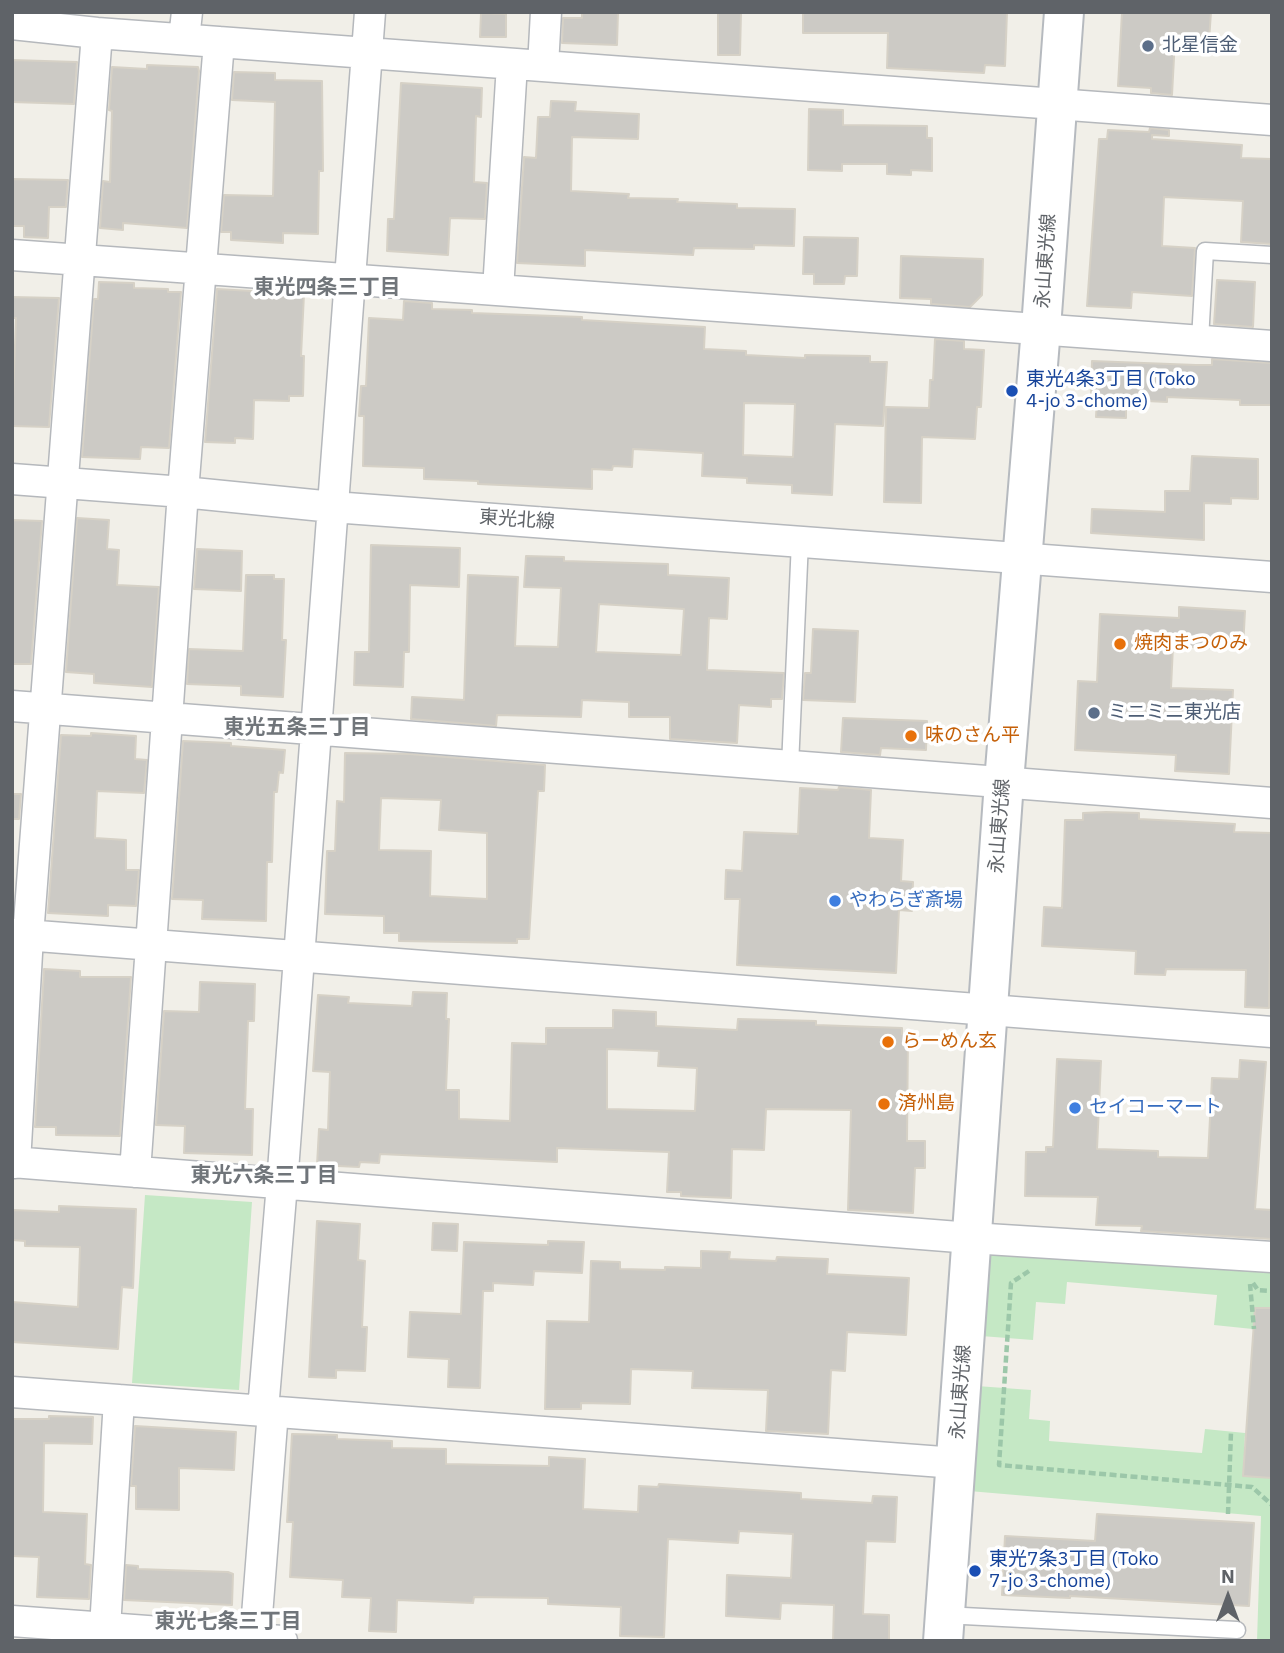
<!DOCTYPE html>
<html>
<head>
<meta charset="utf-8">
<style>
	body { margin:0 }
	#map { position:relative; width:1284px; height:1653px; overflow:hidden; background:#f1efe8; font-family:"IBM Plex Sans",sans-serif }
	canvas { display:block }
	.frame { position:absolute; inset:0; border:14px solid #5f6368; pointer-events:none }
	.north { position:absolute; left:1193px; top:1562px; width:70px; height:70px; -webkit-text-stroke:5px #fff; paint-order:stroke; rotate:0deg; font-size:19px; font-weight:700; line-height:28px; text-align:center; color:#5f6368 }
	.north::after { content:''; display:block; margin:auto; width:24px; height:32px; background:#5f6368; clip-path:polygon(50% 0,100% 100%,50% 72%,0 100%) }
</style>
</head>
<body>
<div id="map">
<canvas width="1284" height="1653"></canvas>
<div class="frame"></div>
<div class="north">N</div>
</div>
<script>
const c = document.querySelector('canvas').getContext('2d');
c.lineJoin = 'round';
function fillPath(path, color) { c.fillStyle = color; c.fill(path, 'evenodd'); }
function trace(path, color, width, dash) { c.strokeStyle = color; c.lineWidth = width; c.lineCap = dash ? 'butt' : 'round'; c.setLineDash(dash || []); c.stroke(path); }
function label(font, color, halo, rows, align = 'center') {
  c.font = font + ' "IBM Plex Sans","Noto Sans JP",sans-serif'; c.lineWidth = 7; c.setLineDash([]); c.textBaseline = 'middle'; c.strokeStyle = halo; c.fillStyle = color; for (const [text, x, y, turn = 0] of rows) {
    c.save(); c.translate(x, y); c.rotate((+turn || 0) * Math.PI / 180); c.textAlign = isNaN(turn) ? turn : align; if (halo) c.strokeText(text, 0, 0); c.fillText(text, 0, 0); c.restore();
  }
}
fillPath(new Path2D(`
	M145,1195l107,7 -13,188 -107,-7z
	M988,1244l284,27v60l-58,-6 3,-30 -150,-13 -2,22 -29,-2 -3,38 -52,-4z
	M977,1386l54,4 -2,29 21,2 -1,20 153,12 3,-24 40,4 -2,42 29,3v163h-15l4,-125 -292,-25z`), '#c5e8c5');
const building = new Path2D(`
	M582,12h36l-1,33 -55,-2 1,-25h19z
	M718,12h23l-1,43h-22z
	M803,12h204l-2,54 -20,-1 -1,8 -97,-5 1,-35h-85z
	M1122,12h89l-2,29 -34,-2 -3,56 -21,-2v-5l-33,-2z
	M481,13l25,1v23h-26z
	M12,60l65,2 -3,42 -62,-2z
	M147,65l51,2 1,4 -12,157 -64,-5v7l-23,-2 3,-47 7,1 2,-71 -3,-1 3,-43 35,2z
	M234,72l41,1v7l47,1 1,90h-4l-1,63 -35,-1v10l-52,-3v-8h-10l3,-37 49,1 2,-94 -43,-2z
	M401,83l81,5 -1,29 -5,-1 -2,66 13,1 -2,36 -35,-1 -2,37 -61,-4 1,-32h6z
	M551,101l25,1 -1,9 64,3 -1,25 -66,-2 -1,54 58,3 -1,4 50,1 -1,3 60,2v4l58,1 -1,37 -40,-1v4l-60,-1 -1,7 -108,-5v16l-68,-3 7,-106 12,1 2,-41h12z
	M809,109l34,1v15l84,1v12h5v33l-21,-1v5l-24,-1v-10h-45v7l-34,-1z
	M1150,128l19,2v6l-17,-1v4l90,6 -1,13 31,1v85l-31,-2 2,-41 -79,-4 -2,49 33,2 -3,48 -60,-4 -1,16 -44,-2 12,-167h8l1,-9 41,2z
	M12,179l56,1 -2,27h-17l-1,31 -24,-1v-11h-12z
	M804,237l54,1 -1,38h-12l-1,8h-30v-10h-11z
	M901,256l82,3 -1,36 -12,12 -39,-3v-5l-31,-1z
	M1217,280l38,2 -2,45 -39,-3z
	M99,282l35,1v5l34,1v3h13l-12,156 -28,-1 -1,12 -58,-2 12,-158h4z
	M217,289l87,5 -3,62h3l-1,40h-14v5l-35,-1 -1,39 -18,-1v5l-30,-1z
	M12,297l47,1 -10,129 -37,-1 4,-108h-4z
	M404,301l28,2v6l40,1v3l110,4v3l123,7 -1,22 42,2v4l59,3v-3l65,1v6h17l-4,64 -48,-2 -3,71 -40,-2v-8l-45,-2v-5l-45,-2 1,-23 -70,-4 -1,18 -19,-1 -1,4 -20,-1v20l-114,-5v-3l-54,-2v-11l-61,-2 1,-50h-5l2,-30h5l3,-68 34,2zM744,403l51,1 -2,53 -50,-2z
	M935,339l29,2v8l20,1 -3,57h-4l-2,32 -53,-2 -1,66 -37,-1 2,-95 43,1 1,-28h3z
	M1212,359l60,4v42h-32v-5l-73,-3v5l-41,-2v18l-30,-1 1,-18h-6l1,-38 104,4h16z
	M1192,456l66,3v40l-27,-1v6l-27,-1v37l-113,-7 1,-24 73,3v-21h25z
	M77,518l32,2 -2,29 12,1 -2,35 42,2 -7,100 -58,-4v-9l-28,-2z
	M12,520l30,1 -11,143h-19z
	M371,545l89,3 -1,39 -49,-2 -1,67h-5l-1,35 -49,-2 1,-33h14z
	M197,549l45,2 -1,40 -47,-2z
	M526,556l38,1v4l104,3v11l61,3 -2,41 -18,-1 -2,52 77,3 -2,26h-11v8l-32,-2 -2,38 -67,-4v-22h-41v-15l-47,-2 -1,17 -84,-2 -1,11 -85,-7 1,-22 52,3 4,-125 50,2 -3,69 43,1 3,-59 -37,-1zM599,604l85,5 -3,46 -85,-3z
	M246,575h28v4h10l-2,61h4l-3,57 -42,-2v-9l-54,-2 2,-35 54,2z
	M1179,607l66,4 -2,38 -70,-3 -2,42 62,2 -4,84 -54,-3 1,-16 -101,-5 3,-69 19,1 3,-68 79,4z
	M813,629l45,2 -3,71 -52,-2 2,-27h6z
	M843,718l84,3 -1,29 -45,-2 -1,7 -39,-3z
	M91,733l45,3 -1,23 12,1 -3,33 -47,-2 -2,47 31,2v30h13l-3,36 -28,-1v11l-60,-3 13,-178 30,1z
	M183,741l48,2v3l54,4 -2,23 -4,-1 -2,20h-3l-2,70h-5l-1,59 -64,-2 1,-19 -31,-1z
	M345,753l65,1 135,11 -1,26h-6l-9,148h-12v4l-118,-2v-8h-15v-17l-59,-2 2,-63h8l2,-50 7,1zM381,798l60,2 -2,30 48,3v66l-57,-3 1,-45 -52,-1z
	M839,787l32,3 -2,48 34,2 -2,41 12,1 -1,29 -13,-1 -3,63 -159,-8 3,-66h-15l1,-29 16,1 2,-39 54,2 2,-46 38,2z
	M12,794h9l-2,25h-7z
	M1106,812l33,1v6l96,5 -1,8 38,1 -3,175 -24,-1 1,-37 -80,-1 -1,6 -30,-1 1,-23 -94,-5 2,-39 18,1 3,-88h18v-7z
	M44,969l36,2v6h51l-11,159 -64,-1v-8h-21z
	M200,982l55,2 -1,37h-6l-3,88h8l-1,46 -68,-2 1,-27 -29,-1 8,-114 35,1z
	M413,992l34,1 -1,26h3l-3,71h13v29l51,2 2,-78 34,1v-16h67v-18l43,2v14l81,4 1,-11 78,2v4l86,3v6h6l-1,107h18v27h-10l-2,45 -65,-3 3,-100 -85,-1 -2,41 -32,-1 -1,49 -50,-2v-4h-14l2,-40 -112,-4v14l-177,-8 -1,9 -19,-1 -1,5 -42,-2 2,-36 9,1 2,-58 -17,-1 5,-76 31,2 -1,6 64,3zM607,1049l52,2 -1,15 39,2 -2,43 -88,-2z
	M1057,1059l44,2 -4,88 61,2v6l50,1 4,-80 27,1 1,-19 26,2 -11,147 17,1v29l-131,-8 1,-5 -46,-1 2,-28 -73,-1 1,-44h20v-5h7z
	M59,1206l77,3 -3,79 -11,-1 -4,62 -106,-7v-40l66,5 2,-60 -55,-1v-5l-13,-1v-30l47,2z
	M317,1221l43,3 -2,36 7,1 -3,66h5l-2,44 -29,-1v8l-27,-1z
	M433,1223l25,1 -1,27 -25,-1z
	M548,1241l36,1 -2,31 -48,-2 -1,14 -40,-2v8h-10l-3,97 -32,-1 1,-28 -41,-2 2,-45 51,2 3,-72 84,3z
	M701,1251l29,1 -1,7 47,2 1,-4 51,2 -1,15 82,4 -3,57 -59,-3 -2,39 -14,-1 -3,64 -62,-3 2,-41 -76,-2 1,-17 -62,-2 -1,35 -49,-1v6h-36l2,-88 42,1 2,-61 29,1v7l45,1v-3l36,1z
	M1255,1308h17v170l-29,-2z
	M49,1416l44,1 -1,27 -48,-1 -1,69 44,2 -2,50 6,1 -2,34 -52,-2 2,-40 -27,-1v-137h37z
	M135,1426l101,6 -2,38 -55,-2v42l-43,-1v-23h-5z
	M292,1434l45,1v4l55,2v7l54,1v15l103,2v-9l36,2 -2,50 55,3 1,-26 19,1 1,-3 142,9v6l71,4 1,-7 24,1 -2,45 -29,-1 -3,73 26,1v26h-56l1,-36 -53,-2 -1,16 -54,-3 1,-41 64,3 2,-44 -54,-3 -1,12 -70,-4 -4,98 -44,-1 1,-29 -73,-3v-6l-74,-1 -1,6 -76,-3 -1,32 -27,-1 2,-33 -29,-1 1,-17 -53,-3 3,-55h-6z
	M1097,1514l157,9 -5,83 -179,-10v2l-68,-3 3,-59 90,5z
	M126,1565l12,1v3l90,3 5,2 -1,31 -108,-5z`);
fillPath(building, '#cccac5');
trace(building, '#d6d1c6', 2);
const lane = new Path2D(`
	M1200,340l5,-89 67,4
	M790,766l10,-225
	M944,1615l293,15`);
const street = new Path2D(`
	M12,24l85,9 1175,87
	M184,39l3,-27
	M543,66l3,-54
	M12,255l1260,91
	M498,290l14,-226
	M12,479l171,13 150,15 939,70
	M12,706l1260,97
	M12,934l1260,98
	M12,1162l959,76 301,19
	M15,1163l13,-227 69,-903
	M135,1172l48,-680 36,-450
	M12,1392l944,71
	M263,1410l19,-226 88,-1172
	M12,1621l270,20
	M105,1628l14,-228
	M255,1641l18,-230`);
const secondary = new Path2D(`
	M943,1641l61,-859 37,-454 23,-316`);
trace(lane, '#b5b8bc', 19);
trace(street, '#b5b8bc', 33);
trace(secondary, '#b6babf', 42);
trace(new Path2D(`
	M1029,1271l-18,12 -12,182 253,22 20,18
	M1253,1283l5,7 14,1
	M1250,1284l4,45
	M1228,1514l3,-82`), '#9cc7a9', 4.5, [7, 3.5]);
trace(lane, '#fff', 16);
trace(street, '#fff', 30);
trace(secondary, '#fff', 38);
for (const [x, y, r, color] of [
	[1148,46,7,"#5c6f8a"],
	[1012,391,7,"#1a4fb4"],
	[1120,644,7,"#e8710a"],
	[1094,713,7,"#5c6f8a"],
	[911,736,7,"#e8710a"],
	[835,901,7,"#3f7fe0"],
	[888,1042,7,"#e8710a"],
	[884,1104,7,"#e8710a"],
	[1075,1108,7,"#3f7fe0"],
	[975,1571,7,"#1a4fb4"]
]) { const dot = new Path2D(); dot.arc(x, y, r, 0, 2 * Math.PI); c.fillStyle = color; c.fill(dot); trace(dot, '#fff', 2.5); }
label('19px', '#4e5e75', '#fff', [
	["北星信金",1162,46],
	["ミニミニ東光店",1108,713]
], 'left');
label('19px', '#5f6368', '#fff', [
	["永山東光線",1046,261,-86],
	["東光北線",517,520,4],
	["永山東光線",1000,826,-86],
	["永山東光線",961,1392,-86]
]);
label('19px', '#164399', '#fff', [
	["東光4条3丁目 (Toko",1026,380],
	["4-jo 3-chome)",1026,402],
	["東光7条3丁目 (Toko",989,1560],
	["7-jo 3-chome)",989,1582]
], 'left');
label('19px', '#c56008', '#fff', [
	["焼肉まつのみ",1134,644],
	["味のさん平",925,736],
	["らーめん玄",902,1042],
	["済州島",898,1104]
], 'left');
label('19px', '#366cbe', '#fff', [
	["やわらぎ斎場",849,901],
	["セイコーマート",1089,1108]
], 'left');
label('bold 21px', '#70757a', '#fff', [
	["東光四条三丁目",327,288],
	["東光五条三丁目",297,728],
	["東光六条三丁目",264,1176],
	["東光七条三丁目",228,1622]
]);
</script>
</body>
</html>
